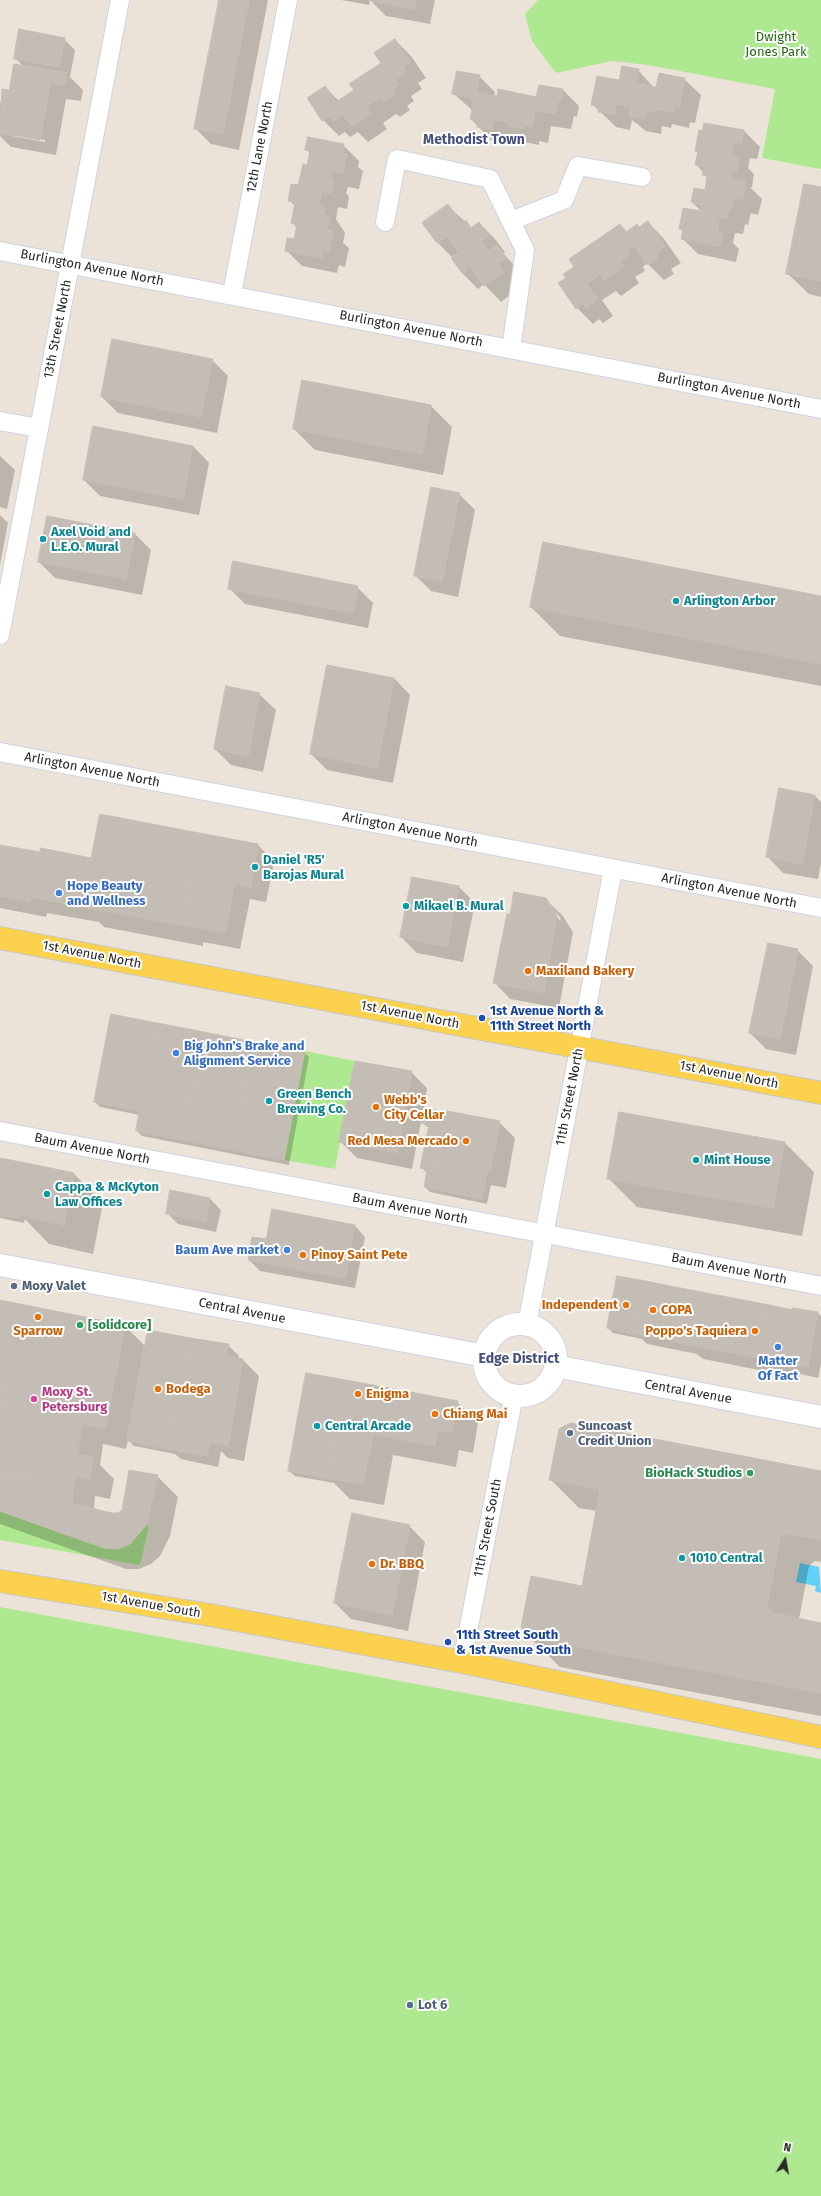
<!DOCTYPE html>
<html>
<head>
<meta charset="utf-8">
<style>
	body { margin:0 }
	#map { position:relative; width:821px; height:2196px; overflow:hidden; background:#ece3d8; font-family:"Fira Sans",sans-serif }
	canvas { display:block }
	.north { position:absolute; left:765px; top:2140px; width:40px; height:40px; -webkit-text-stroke:3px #fff; paint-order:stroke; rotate:11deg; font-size:11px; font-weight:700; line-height:16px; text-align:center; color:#282828 }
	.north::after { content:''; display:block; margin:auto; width:14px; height:18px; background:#282828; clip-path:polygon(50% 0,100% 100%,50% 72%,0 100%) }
</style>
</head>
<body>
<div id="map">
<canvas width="821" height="2196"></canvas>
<div class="north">N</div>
</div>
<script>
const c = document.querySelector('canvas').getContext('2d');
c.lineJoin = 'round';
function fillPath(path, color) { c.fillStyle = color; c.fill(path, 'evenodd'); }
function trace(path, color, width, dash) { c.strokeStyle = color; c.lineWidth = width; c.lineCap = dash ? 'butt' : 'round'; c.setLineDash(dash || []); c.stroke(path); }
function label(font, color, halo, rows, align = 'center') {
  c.font = font + ' "Fira Sans",sans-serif'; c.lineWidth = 4; c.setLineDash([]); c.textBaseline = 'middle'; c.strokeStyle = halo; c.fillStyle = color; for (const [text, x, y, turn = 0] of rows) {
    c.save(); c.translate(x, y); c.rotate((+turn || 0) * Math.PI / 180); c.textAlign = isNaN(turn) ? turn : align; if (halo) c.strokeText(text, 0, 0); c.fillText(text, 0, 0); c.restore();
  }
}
fillPath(new Path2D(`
	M538,0h283v169l-59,-11 13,-69 -127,-24 -36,-4 -56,12 -24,-32 -7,-27z
	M305,1051l50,10 -20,108 -51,-9z
	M0,1511l104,37 26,-4 16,-19 3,2 -9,38 -140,-25z
	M0,1607l821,152v437h-821z`), '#aee890');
fillPath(new Path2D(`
	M800,1563l19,4 2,26 -6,-2 1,-5 -20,-4z`), '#62d1f7');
fillPath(new Path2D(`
	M220,0h48l-29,150 -28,-6 -16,-16z
	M341,0h29l-1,5z
	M370,0h65l-5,24 -44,-8z
	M64,39l11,11 -5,27 13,13 -2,11 -15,-2 -10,56 -45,-8 -11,-11v-32l3,-14 7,1 13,-25 -8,-8zM12,134l33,6v2l-33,-6z
	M395,40l16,16 15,22 -8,5 4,6 -11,7 3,5 -7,5 3,4 -10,7 -4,-3 -13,9 4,6 -19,13 -10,-10 -8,5 -5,-5 -6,4 -16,-16 2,-33 14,14 17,-11 26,-27z
	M638,70l16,18 30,-9 17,16 -6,28 -5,-1 -1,6 -17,-4 -1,4 -9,-2 -1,8 -15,-3 -14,-11 -2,10 -14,-3 -24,-23 28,-23z
	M479,76l16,16 -1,4 43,2 2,-12 24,4 16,16 -2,11 -3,-1 -3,13 -20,-3 -3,17 -9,-2v4l-15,-3 -5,-5 -9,-2 -2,10 -14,-2 -23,-24 1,-9 -18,-16z
	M744,131l16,16 -3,12 -7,-1 -2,10 6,6 -2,13h-2l12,12 -4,16 -7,-2 -3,12 -3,-1 -2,10 -8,-1 -2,10 6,6 -3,13 -38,-8 -16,-16 2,-6 -4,-3 23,-16 -11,-11 14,-11 2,-12 -11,-14 2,-11 -3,-3z
	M343,145l16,16 -1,6 5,4 -4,18 -11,-2 -2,6 3,3 -2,13 -9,-2 -2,12 9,14 -2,10 6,5 -4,19 -6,-2 -2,8 -35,-7 -16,-16 8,-9 3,-13 -5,-5 3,-17 -6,-6 10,-14 9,-20 2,-12 -4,-5z
	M821,188v109l-12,-3 -21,-20z
	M448,206l24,22 7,-5 16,16 10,13 -2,1 19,21 -3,14 -18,14 -17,-18 -6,5 -16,-16 -9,-15 -15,-15 -14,-19z
	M648,222l16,17 17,24 -10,6 3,5 -10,6 -17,-17 -4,4 2,4 -10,6 4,6 -18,13 -5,-5 -14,9 11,16 -10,7 -4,-4 -6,5 -16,-16 -10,-29 8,-12 45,-42 7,7 10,-7 3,3z
	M212,360l16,16 -11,57 -99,-20 -16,-16z
	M303,381l128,25 21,21 -9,48 -128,-25 -21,-21z
	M193,446l16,17 -10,52 -99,-19 -16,-16z
	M0,456l15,14 -8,39 -7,-2z
	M459,494l16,16 -17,87 -27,-6 -16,-16z
	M0,515l8,8 -8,42z
	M135,534l16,16 -9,45 -87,-17 -16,-16z
	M357,587l16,16 -5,25 -123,-24 -16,-16z
	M821,597v89l-261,-50 -29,-29z
	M394,678l16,17 -17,88 -66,-13 -16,-16z
	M259,694l17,16 -13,62 -32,-7 -16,-16z
	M815,796l6,6v61l-3,16 -35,-6 -16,-17z
	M199,834l59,11 16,17 -8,40 -16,-3 -10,50 -37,-7v4l-99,-19 -5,-5 -52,-9 -1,4 -46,-9v-62l41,8 1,-5 50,10z
	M459,887l16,16 -12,59 -46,-9 -16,-16z
	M545,899l17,16 11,17 -14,76 -49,-9 -16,-17 16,-67zM554,912h2l5,7 -2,1z
	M797,950l16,16 -17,89 -30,-6 -16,-16z
	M304,1052l5,5 -20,108 -147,-29 -5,-5 3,-16 -40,-8 -5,-5z
	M411,1072l16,16 -3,20 75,14 16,16 -9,50 -15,-3 -4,19 -57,-12 -5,-5 2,-14 -6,-6 8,-39 -8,-6 -9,47 -55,-11 -16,-16z
	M619,1113l166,30 29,29 -12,64 -165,-29 -29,-29z
	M0,1159l74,15 29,29 -10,51 -44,-10 -24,-25 -1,4 -24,-5z
	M171,1192l39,7 11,11 -5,22 -38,-8 -11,-11z
	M355,1226l10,11 -10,51 -95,-17 -11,-11 18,-20z
	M0,1301l125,25 21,21 82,-2 11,11 -1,4h5l16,16 -15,85 -16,-3 -7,-7 -3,16 -37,-8 -6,-5 -41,-8 -6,-6 -2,9 -23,-5 -3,21 14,14 -4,20 -15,-3 -1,13 24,5 39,-38 21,21 -8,39 -10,20 -9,8 -12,5h-13l-126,-45z
	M794,1309l24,4 3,3v48l-3,14 -18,-4 -1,4 -96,-19 -6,-5 -50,-10 -5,-5 -29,-6 -5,-5 186,-16z
	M307,1374l150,28 21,21 -5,30 -14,-3 -3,17 -63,-12 -9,50 -34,-6 -16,-16 -39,-7 -6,-5z
	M821,1472v90l-6,-1 -6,5 -10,53 22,5v92l-261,-49 -30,-29 53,-51 14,-76 -18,-3 -29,-29z
	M409,1526l16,16 -17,89 -57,-12 -16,-16z`), '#0003');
const building = new Path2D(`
	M219,0h30l-26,134 -29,-5z
	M370,0h46l-2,9z
	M19,29l46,9 -6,29 -45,-8z
	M395,39l15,23 -7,5 4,5 -12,8 4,5 -7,5 3,4 -12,8 -3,-4 -13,8 5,7 -20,13 -9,-11 -10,6 -4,-5 -7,5 -15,-23 18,-12 11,16 18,-12 -5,-6 32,-21 -7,-10z
	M14,64l53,9 -2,13 -15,-3 -10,57 -40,-7 2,-44 7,1z
	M622,66l17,3 -3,14 20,4 3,-14 26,5 -6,30 -5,-1 -1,5 -17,-3 -1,3 -9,-2 -1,9 -16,-3 1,-9 -14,-3 -2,11 -16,-3 1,-6 -8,-1 6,-29 22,4z
	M457,71l23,4 -4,17 21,4 1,-7 38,8 3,-12 24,4 -2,12h-3l-3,13 -20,-4 -3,17 -9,-2v4l-16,-3 1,-4 -14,-2 -2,10 -15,-3 1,-6 -8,-2 4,-21 -22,-4z
	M704,123l40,7 -2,13 -8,-1 -3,14 8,1 -3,15 -4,-1 -2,8 16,3 -3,17 -8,-1 -3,11h-3l-2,10 -8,-2 -2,14 6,1 -3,14 -39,-7 2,-9 -4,-1 4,-21 18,3 1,-6 -11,-3 3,-14 11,2 2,-14 -5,-1 2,-8 -9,-2 3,-13 -3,-1 4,-21 3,1z
	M308,137l36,7 -2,9 5,1 -4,19 -11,-2 -2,8h4l-3,14 -9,-2 -3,14 6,2 -2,8 7,1 -3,14 6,1 -4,20 -6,-1 -1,8 -37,-7 2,-13 7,1 3,-14 -6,-2 4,-21 -7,-1 3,-17 7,1 5,-21 4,1 3,-14 -5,-1z
	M804,184l17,3v94l-35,-7z
	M448,204l14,19 4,-3 5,8 8,-6 10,14 -8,5 8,10 8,-6 9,13 -8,6 6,8 -20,14 -14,-19 -8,6 -11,-15 8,-6 -12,-16 -10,7 -15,-20z
	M648,221l17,25 -9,7 3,4 -12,8 -13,-19 -7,4 3,4 -10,7 4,6 -20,13 -4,-6 -13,10 11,15 -12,9 -3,-5 -7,6 -18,-26 8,-5 -3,-4 11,-7 -5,-8 51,-35 6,8 11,-8 2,3z
	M112,339l101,20 -12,58 -100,-20z
	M302,380l129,25 -9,49 -129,-25z
	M93,426l100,20 -10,53 -100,-19z
	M431,487l29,6 -18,88 -28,-5z
	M47,516l88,17 -9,46 -88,-17z
	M543,542l278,54v68l-291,-57z
	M233,561l125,25 -5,27 -125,-24z
	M327,665l67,13 -17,90 -67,-14z
	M226,686l34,7 -12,63 -34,-7z
	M779,788l36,7 -13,69 -36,-7z
	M100,814l99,19 -17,92 -100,-18z
	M199,833l59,11 -7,43 -17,-3 -9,49 -43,-8z
	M0,845l40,7 -10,50 -30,-6z
	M41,848l50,10 -9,49 -51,-10z
	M412,877l47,9 -12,61 -47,-10z
	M514,892l32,6 11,17 -13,78 -51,-10 14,-69h3z
	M768,943l30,6 -18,90 -31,-6z
	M111,1014l46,9 -17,88 -46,-9z
	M157,1023l47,9 -21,108 -47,-9z
	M204,1032l50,10 -21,108 -50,-10z
	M254,1042l51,9 -21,109 -51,-10z
	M355,1061l57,10 -15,82 -58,-11z
	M424,1108l18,3 -10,50 55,11 -5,27 -58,-12 3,-18 -7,-1 9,-43 -8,-2z
	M442,1110l58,11 -10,51 -58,-11z
	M619,1112l166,30 -12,66 -166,-29z
	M0,1158l31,6 -12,54 -19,-3z
	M31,1164l43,9 -10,52 -45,-10z
	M170,1190l40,8 -4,24 -40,-8z
	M272,1209l83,16 -10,53 -97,-18 4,-23 14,2z
	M617,1276l29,5 -11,53 -28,-6z
	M646,1281l24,5 -10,52 -25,-4z
	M670,1286l26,5 -11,53 -25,-6z
	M696,1291l73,14 -10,53 -74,-14z
	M0,1300l125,25 -11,58 -45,-8 -21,107 -48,-9v-59l8,-39 -8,-2z
	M769,1305l24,5 -10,52 -24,-4z
	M793,1308l25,4 -10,55 -25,-5z
	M148,1330l42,8 -21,111 -42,-8z
	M190,1338l39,6 -22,112 -38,-7z
	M226,1356l17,3 -15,87 -17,-4z
	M0,1373l8,2 -8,39z
	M306,1373l40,7 -19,98 -39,-7z
	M69,1375l45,8 -9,46 -23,-5 -5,30 17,3 -5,22 -14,-3 -3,27 39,10h7l4,-3 7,-40 29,5 -12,50 -16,19 -12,5 -14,-1 -104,-37v-38l48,9z
	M346,1380l112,21 -6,31 -14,-2 -3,16 -62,-12 -10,50 -36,-6z
	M571,1423l250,48v69l-35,-7 -6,4 -13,70 6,6 48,10v70l-291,-55 -9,-11 10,-51 51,10 18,-97 -51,-9 10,-51z
	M352,1513l58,12 -18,90 -58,-12z`);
fillPath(building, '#c3bdb5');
trace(building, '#c7bfb2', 1);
const street = new Path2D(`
	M511,221l53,-21 14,-34 64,11
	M385,222l12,-63 93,20 35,71 -14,99
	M0,251l821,158
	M232,294l56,-294
	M0,421l39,7
	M0,635l120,-635
	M0,752l821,156
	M0,1131l821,155
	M527,1325l86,-456
	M462,1662l52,-267`);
const secondary = new Path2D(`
	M0,1265l485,91
	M484 1360a36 36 0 1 1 72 0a36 36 0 1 1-72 0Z
	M555,1366l266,51`);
const primary = new Path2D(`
	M0,938l821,155
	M0,1581l210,34 252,47 359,75`);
trace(street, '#cdd2e3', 20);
trace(secondary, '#cdd2e3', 24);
trace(primary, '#c7c7c7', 24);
trace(street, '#fff', 18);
trace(secondary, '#fff', 22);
trace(primary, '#fbd14e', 22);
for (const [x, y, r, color] of [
	[43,539,4,"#0f9aa8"],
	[676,601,4,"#0f9aa8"],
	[255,867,4,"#0f9aa8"],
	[59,893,4,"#3f7fe0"],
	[406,906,4,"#0f9aa8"],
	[528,971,4,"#e8710a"],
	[482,1018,4,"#1a4fb4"],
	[176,1053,4,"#3f7fe0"],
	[269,1101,4,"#0f9aa8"],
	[376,1107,4,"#e8710a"],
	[466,1141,4,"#e8710a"],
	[696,1160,4,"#0f9aa8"],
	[47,1194,4,"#0f9aa8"],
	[287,1250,4,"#3f7fe0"],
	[303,1255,4,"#e8710a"],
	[14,1286,4,"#5c6f8a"],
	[626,1305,4,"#e8710a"],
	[653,1310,4,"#e8710a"],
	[38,1317,4,"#e8710a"],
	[80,1325,4,"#2e9e5b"],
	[755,1331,4,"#e8710a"],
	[778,1347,4,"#3f7fe0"],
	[158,1389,4,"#e8710a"],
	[358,1394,4,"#e8710a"],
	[34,1399,4,"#d1479c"],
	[435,1414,4,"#e8710a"],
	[317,1426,4,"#0f9aa8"],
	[570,1433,4,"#5c6f8a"],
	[750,1473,4,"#2e9e5b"],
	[682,1558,4,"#0f9aa8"],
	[372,1564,4,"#e8710a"],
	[448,1642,4,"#1a4fb4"],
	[410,2005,4,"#5c6f8a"]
]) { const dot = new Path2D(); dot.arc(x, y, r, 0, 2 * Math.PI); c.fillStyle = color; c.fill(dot); trace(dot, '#fff', 1.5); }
label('13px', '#266914', '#fff', [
	["Dwight",776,37],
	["Jones Park",776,52]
]);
label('13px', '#282828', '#fff', [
	["12th Lane North",260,147,-79],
	["Burlington Avenue North",92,268,11],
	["13th Street North",58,329,-79],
	["Burlington Avenue North",411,329,11],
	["Burlington Avenue North",729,391,11],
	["Arlington Avenue North",92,770,11],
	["Arlington Avenue North",410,830,11],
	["Arlington Avenue North",729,891,11],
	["1st Avenue North",92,955,11],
	["1st Avenue North",410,1015,11],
	["1st Avenue North",729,1075,11],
	["11th Street North",570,1097,-79],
	["Baum Avenue North",92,1149,11],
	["Baum Avenue North",410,1209,11],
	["Baum Avenue North",729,1269,11],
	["Central Avenue",242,1311,11],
	["Central Avenue",688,1392,10],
	["11th Street South",488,1528,-79],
	["1st Avenue South",151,1605,10]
]);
label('bold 13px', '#0d838f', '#fff', [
	["Axel Void and",51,532],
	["L.E.O. Mural",51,547],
	["Arlington Arbor",684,601],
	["Daniel 'R5'",263,860],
	["Barojas Mural",263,875],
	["Mikael B. Mural",414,906],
	["Green Bench",277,1094],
	["Brewing Co.",277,1109],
	["Mint House",704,1160],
	["Cappa & McKyton",55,1187],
	["Law Offices",55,1202],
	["Central Arcade",325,1426],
	["1010 Central",690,1558]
], 'left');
label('bold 13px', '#366cbe', '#fff', [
	["Hope Beauty",67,886],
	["and Wellness",67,901],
	["Big John's Brake and",184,1046],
	["Alignment Service",184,1061],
	["Baum Ave market",279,1250,"right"],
	["Matter",778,1361,"center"],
	["Of Fact",778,1376,"center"]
], 'left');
label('bold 13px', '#c56008', '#fff', [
	["Maxiland Bakery",536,971],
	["Webb's",384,1100],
	["City Cellar",384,1115],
	["Red Mesa Mercado",458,1141,"right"],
	["Pinoy Saint Pete",311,1255],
	["Independent",618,1305,"right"],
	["COPA",661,1310],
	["Sparrow",38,1331,"center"],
	["Poppo's Taquiera",747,1331,"right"],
	["Bodega",166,1389],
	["Enigma",366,1394],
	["Chiang Mai",443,1414],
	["Dr. BBQ",380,1564]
], 'left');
label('bold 13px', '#164399', '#fff', [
	["1st Avenue North &",490,1011],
	["11th Street North",490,1026],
	["11th Street South",456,1635],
	["& 1st Avenue South",456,1650]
], 'left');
label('bold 13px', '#4e5e75', '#fff', [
	["Moxy Valet",22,1286],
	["Suncoast",578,1426],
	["Credit Union",578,1441],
	["Lot 6",418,2005]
], 'left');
label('bold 13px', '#27864d', '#fff', [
	["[solidcore]",88,1325],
	["BioHack Studios",742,1473,"right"]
], 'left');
label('bold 13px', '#b23c85', '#fff', [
	["Moxy St.",42,1392],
	["Petersburg",42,1407]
], 'left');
label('bold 14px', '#45507c', '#fff', [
	["Methodist Town",474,140],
	["Edge District",519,1359]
]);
</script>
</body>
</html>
